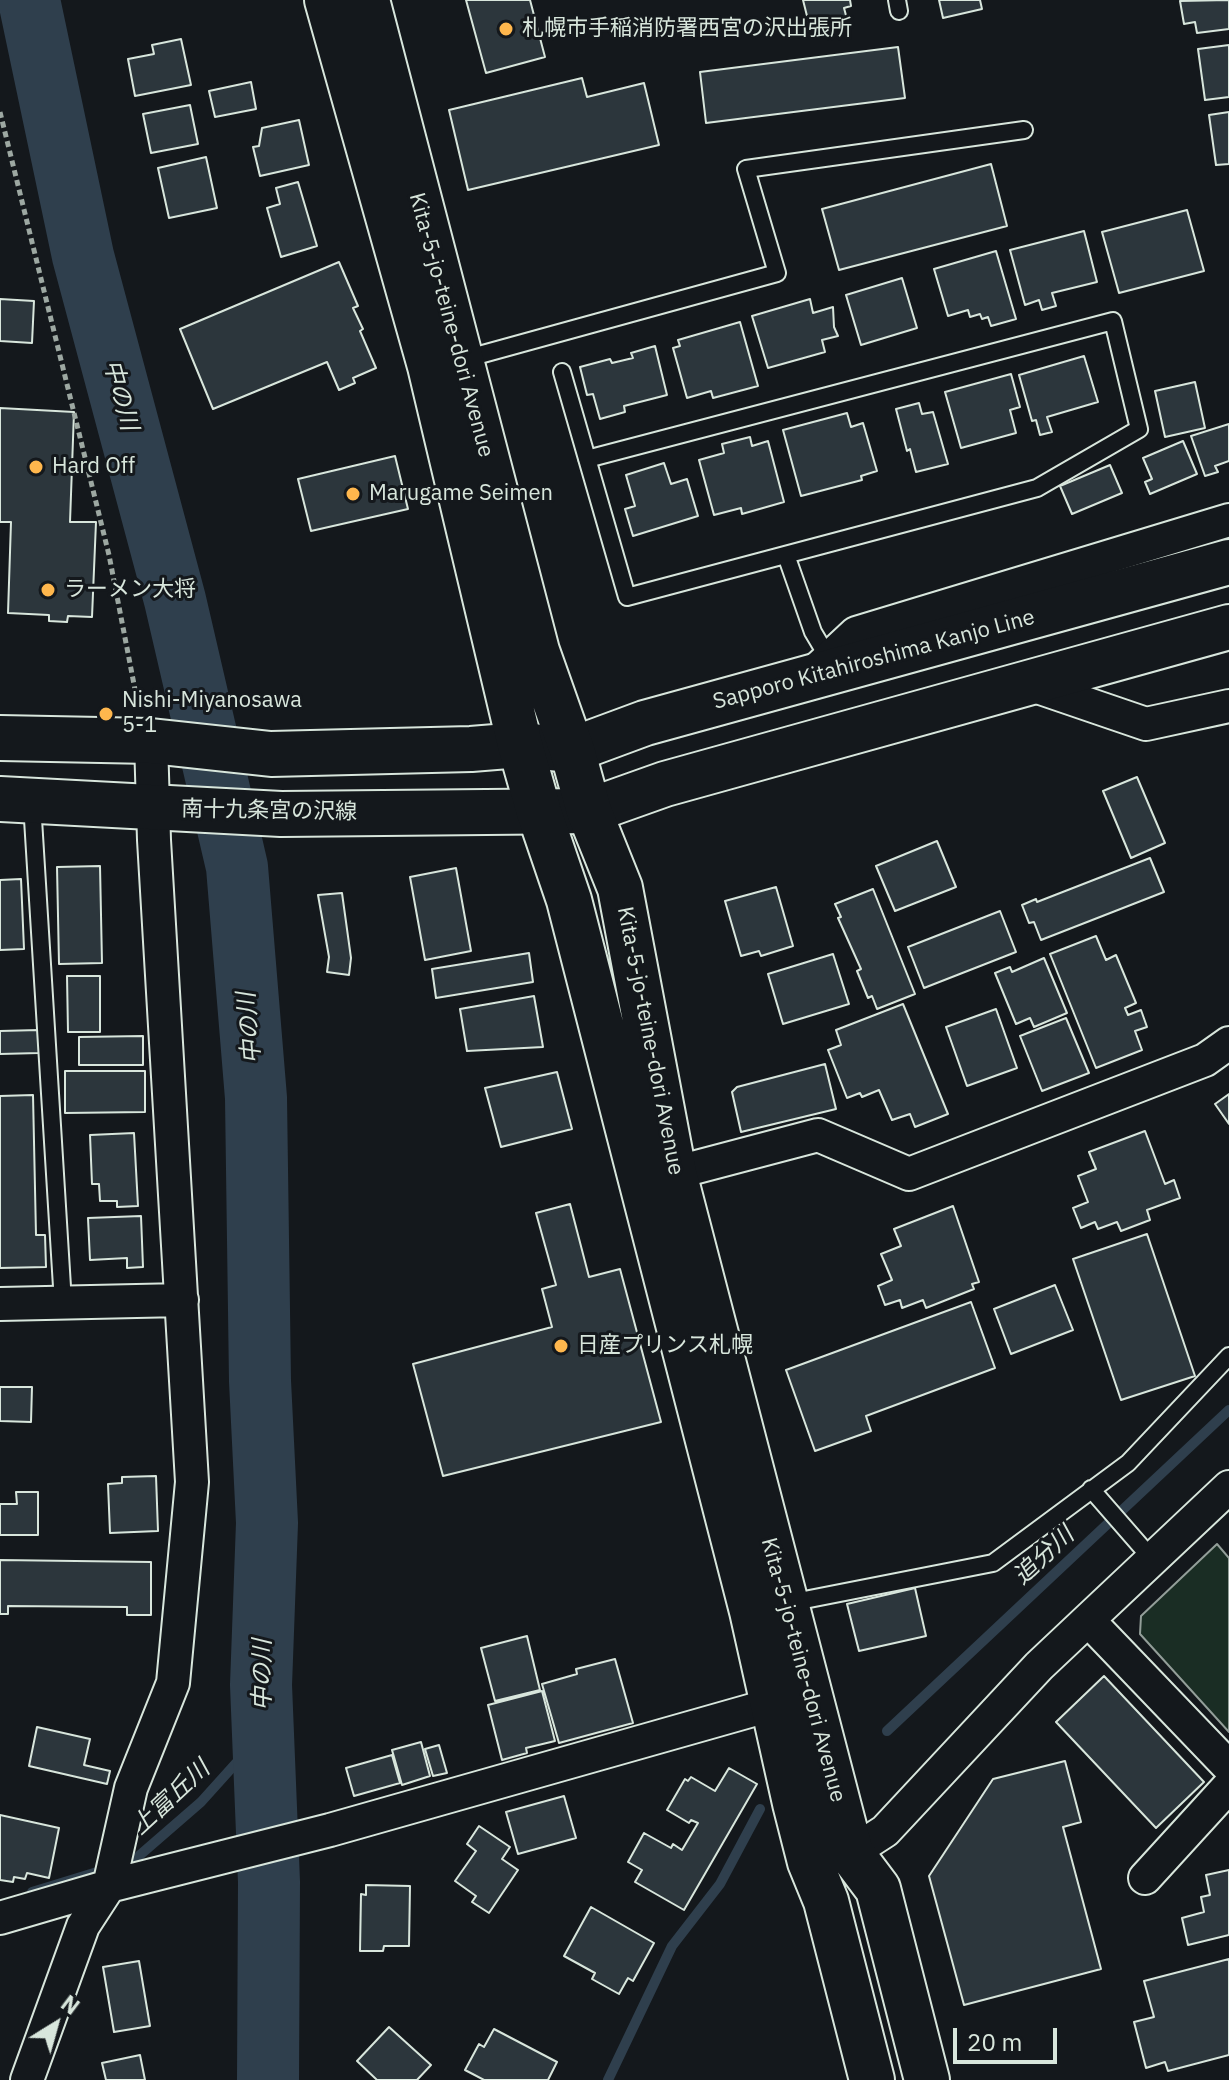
<!DOCTYPE html>
<html>
<head>
<meta charset="utf-8">
<style>
	body { margin:0 }
	#map { position:relative; width:1229px; height:2080px; overflow:hidden; background:#14181c; font-family:"IBM Plex Sans",sans-serif }
	canvas { display:block }
	.north { position:absolute; left:16px; top:1984px; width:80px; height:80px; -webkit-text-stroke:6px #14181c; paint-order:stroke; rotate:37deg; font-size:22px; font-weight:700; line-height:32px; text-align:center; color:#d8e6dc }
	.north::after { content:''; display:block; margin:auto; width:28px; height:36px; background:#d8e6dc; clip-path:polygon(50% 0,100% 100%,50% 72%,0 100%) }
	.scale { position:absolute; left:953px; top:2028px; width:104px; height:36px; box-sizing:border-box; border:4px solid #d8e6dc; border-top:0; padding-left:10px; font-size:24px; line-height:28px; white-space:nowrap; color:#d8e6dc; -webkit-text-stroke:6px #14181c; paint-order:stroke }
</style>
</head>
<body>
<div id="map">
<canvas width="1229" height="2080"></canvas>
<div class="north">N</div>
<div class="scale">20 m</div>
</div>
<script>
const c = document.querySelector('canvas').getContext('2d');
c.lineJoin = 'round';
function fillPath(path, color) { c.fillStyle = color; c.fill(path, 'evenodd'); }
function trace(path, color, width, dash) { c.strokeStyle = color; c.lineWidth = width; c.lineCap = dash ? 'butt' : 'round'; c.setLineDash(dash || []); c.stroke(path); }
function label(font, color, halo, rows, align = 'center') {
  c.font = font + ' "IBM Plex Sans","Noto Sans JP",sans-serif'; c.lineWidth = 6; c.setLineDash([]); c.textBaseline = 'middle'; c.strokeStyle = halo; c.fillStyle = color; for (const [text, x, y, turn = 0] of rows) {
    c.save(); c.translate(x, y); c.rotate((+turn || 0) * Math.PI / 180); c.textAlign = isNaN(turn) ? turn : align; if (halo) c.strokeText(text, 0, 0); c.fillText(text, 0, 0); c.restore();
  }
}
const green = new Path2D(`
	M1217,1544l12,14v174l-89,-98 1,-18z`);
fillPath(green, '#1a2d24');
trace(green, '#939e99', 2);
trace(new Path2D(`
	M887,1731l342,-321
	M32,1892l101,-31 68,-59 63,-70
	M608,2080l64,-134 48,-62 40,-75`), '#2f3f4d', 10);
trace(new Path2D(`
	M29,0l54,256 92,344 62,267 19,231 4,283 7,142 -6,162 8,197 -1,198`), '#2f3f4d', 62);
const building = new Path2D(`
	M466,0h64l15,57 -59,16z
	M803,0h47l1,6 -7,2 4,15 -37,9z
	M939,0h41l2,9 -39,9z
	M1229,0v29l-32,4 -2,-11 -11,2 -4,-23z
	M181,39l10,46 -56,11 -7,-37 26,-5 -2,-9z
	M1229,45v52l-24,3 -7,-51z
	M898,47l7,51 -199,25 -6,-51z
	M582,78l5,19 57,-14 15,62 -191,45 -19,-80z
	M251,82l5,27 -41,8 -6,-26z
	M190,105l8,39 -47,9 -8,-39z
	M1229,112v52l-13,1 -7,-50z
	M299,120l10,45 -49,11 -7,-29 6,-1 3,-18z
	M206,157l11,51 -48,10 -11,-50z
	M991,164l16,62 -168,44 -17,-61z
	M298,182l19,64 -36,11 -14,-49 13,-4 -4,-16z
	M1187,210l17,61 -85,22 -17,-61z
	M1084,231l13,51 -45,11 4,13 -14,4 -3,-10 -14,5 -15,-55z
	M996,251l20,68 -25,7 -3,-9 -6,2 -2,-5 -10,3 -2,-7 -20,6 -14,-47z
	M339,262l19,44 -5,2 10,21 -3,2 16,37 -23,10 2,5 -16,7 -12,-28 -114,47 -33,-80z
	M902,278l15,50 -56,17 -15,-50z
	M0,299l34,2 -2,42 -32,-2z
	M810,299l3,14 20,-6 1,20 4,9 -16,4 3,12 -57,16 -16,-52z
	M740,322l18,64 -45,12 -2,-7 -24,7 -14,-50 7,-2 -2,-6z
	M655,346l12,49 -43,11 1,6 -25,7 -7,-25 -6,1 -7,-28 30,-8 2,4 21,-5 -2,-5z
	M1084,356l14,46 -51,15 5,15 -12,3 -4,-15 -4,1 -13,-46z
	M1011,374l9,33 -10,3 6,23 -55,15 -16,-56z
	M1195,382l10,46 -40,9 -10,-46z
	M919,403l3,11 11,-2 15,52 -32,8 -6,-23 -3,2 -11,-42z
	M0,408l74,4 -4,110h26l-4,95 -24,-1 -1,6 -18,-1v-6l-41,-2 3,-91h-11z
	M847,413l4,14 12,-4 14,48 -16,5 1,4 -61,16 -18,-66z
	M1229,424v37l-14,5 3,6 -13,4 -14,-40z
	M750,437l2,9 16,-5 16,61 -42,12 -1,-6 -27,7 -15,-55 25,-7 -2,-9z
	M1183,441l14,33 -47,20 -5,-12 7,-3 -9,-21z
	M395,456l13,53 -97,22 -13,-52z
	M664,463l7,21 16,-5 11,37 -65,20 -8,-27 10,-3 -9,-31z
	M1110,465l12,28 -50,21 -12,-28z
	M1137,777l28,66 -34,15 -28,-67z
	M937,841l19,46 -61,24 -19,-45z
	M1150,858l14,34 -123,48 -7,-18 -5,1 -7,-18 14,-6 1,3z
	M100,866l2,97 -43,1 -2,-97z
	M456,868l15,83 -46,9 -15,-83z
	M21,879l3,70 -24,1v-70z
	M776,887l17,59 -32,10 -2,-5 -18,5 -16,-55z
	M873,889l42,105 -38,15 -5,-13 -4,2 -11,-27 4,-2 -23,-51 3,-1 -6,-13z
	M342,893l9,65 -2,17 -22,-3 2,-15 -11,-62z
	M1000,911l16,41 -92,36 -16,-41z
	M1096,936l10,24 10,-5 20,48 -11,5 3,7 13,-5 6,17 -12,4 7,19 -46,18 -46,-114z
	M529,953l4,29 -97,16 -4,-29z
	M833,954l16,50 -66,20 -15,-50z
	M1044,958l23,55 -33,14 -4,-9 -14,6 -21,-51 15,-6 2,5z
	M67,976h33v56h-32z
	M534,996l9,51 -76,4 -7,-42z
	M903,1004l45,110 -33,13 -5,-13 -18,6 -13,-30 -17,7 -2,-4 -13,5 -19,-48 13,-5 -5,-15z
	M996,1009l21,59 -50,18 -21,-59z
	M1066,1018l23,55 -47,18 -22,-55z
	M39,1030v23l-39,1v-23z
	M143,1036v29h-64v-28z
	M825,1064l11,45 -95,23 -9,-40 5,-5z
	M65,1071h80v41l-80,1z
	M557,1072l15,57 -71,18 -16,-59z
	M1229,1094v30l-14,-20z
	M33,1095l3,140h9l1,32 -46,1v-172z
	M1145,1131l20,53 9,-4 6,18 -33,12 3,10 -29,11 -4,-9 -19,7 -3,-7 -14,6 -8,-20 15,-6 -10,-26 18,-7 -7,-17z
	M134,1133l4,73 -21,1v-6h-17l-1,-17h-7l-2,-49z
	M570,1204l19,73 31,-8 41,153 -218,54 -30,-112 139,-37 -10,-38 14,-4 -20,-72z
	M953,1206l26,76 -7,2 2,5 -48,19 -3,-8 -21,8 -2,-8 -15,5 -7,-19 14,-6 -11,-26 20,-8 -7,-17z
	M141,1216l2,51 -16,1v-10l-37,2 -2,-42z
	M1147,1234l48,142 -74,24 -48,-141z
	M1055,1285l18,45 -62,24 -17,-45z
	M971,1302l24,66 -129,48 5,15 -56,20 -29,-81z
	M0,1387h32l-1,35 -31,-1z
	M156,1476l2,55 -48,2 -2,-49 14,-1v-6z
	M16,1492h22v43h-38v-31h17z
	M0,1560l151,2v53h-24v-8l-119,-1v8h-8z
	M915,1588l11,48 -67,15 -12,-47z
	M527,1636l13,54 -45,11 -14,-53z
	M615,1659l18,64 -74,20 -17,-59 35,-10 -1,-5z
	M1104,1676l100,106 -48,46 -100,-106z
	M542,1691l13,50 -29,7 1,5 -25,7 -14,-55z
	M37,1727l53,12 -6,26 26,6 -3,13 -78,-18z
	M421,1742l9,34 -28,9 -10,-35z
	M439,1745l8,28 -14,3 -8,-27z
	M392,1755l8,28 -46,13 -8,-28z
	M1065,1761l16,61 -18,5 38,142 -137,36 -35,-129 64,-97z
	M729,1768l28,16 -73,126 -49,-28 7,-12 -14,-8 16,-29 27,15 2,-4 9,6 16,-27 -7,-3 -2,3 -22,-13 18,-31 3,2 3,-4 24,14z
	M564,1796l12,42 -58,16 -12,-42z
	M0,1815l59,13 -10,50 -22,-5 -2,6 -11,-2 -1,5 -13,-2z
	M479,1826l31,21 -8,12 16,11 -29,43 -17,-11 4,-6 -21,-15 21,-30 -9,-7z
	M1229,1870v65l-41,10 -6,-27 22,-6 -3,-15 9,-2 -4,-20z
	M366,1885l44,1 -1,60h-25l-1,5h-23l1,-57 5,1z
	M591,1907l63,36 -21,38 -5,-3 -9,16 -27,-15 3,-6 -31,-17z
	M1229,1959v96l-61,16 -3,-9 -19,6 -12,-46 20,-5 -10,-36z
	M139,1961l11,65 -36,6 -11,-65z
	M389,2027l42,38 -14,15h-40l-20,-19z
	M494,2029l63,33 -9,18h-64l-19,-10 14,-26 5,3z
	M140,2055l5,25h-39l-4,-17z`);
fillPath(building, '#2c363c');
trace(building, '#d8e6dc', 2);
const service = new Path2D(`
	M897,0l2,11
	M461,360l316,-87 -31,-104 278,-39
	M562,372l65,225 410,-109 102,-59 -26,-108 -526,138
	M786,555l27,77 16,27
	M32,803l31,500
	M1091,1489l61,70
	M789,1603l204,-40 135,-100 101,-107`);
const minor = new Path2D(`
	M811,675l45,-42 373,-113
	M1026,683l120,41 83,-18
	M674,1173l144,-38 91,39 296,-114 24,-17
	M0,1304l182,-4
	M1088,1620l141,147
	M834,1857l17,-4 34,-22 154,-165 190,-179
	M1145,1878l84,-92
	M0,1918l109,-32 221,-56 444,-126
	M27,2080l56,-154 26,-40 22,-98 42,-105 19,-201 -38,-642 -3,-99`);
const primary = new Path2D(`
	M0,738l151,3 120,13 200,-5 49,-4 52,5 73,-27 584,-161
	M0,799l281,15 308,-3 76,-27 564,-157`);
const trunk = new Path2D(`
	M327,0l103,366 90,379 19,67 30,88 183,711 43,192 15,59 16,39 46,179
	M367,0l170,651 35,99 17,61 31,77 54,285 177,680 27,36 49,191`);
trace(service, '#d8e6dc', 20);
trace(minor, '#d8e6dc', 36);
trace(primary, '#d8e6dc', 48);
trace(trunk, '#d8e6dc', 48);
trace(new Path2D(`
	M0,112l109,443 29,150`), '#9da8a2', 5, [6, 4]);
trace(service, '#14181c', 16);
trace(minor, '#14181c', 32);
trace(primary, '#14181c', 44);
trace(trunk, '#14181c', 44);
for (const [x, y, r, color] of [
	[506,29,8,"#ffb74d"],
	[36,467,8,"#ffb74d"],
	[353,494,8,"#ffb74d"],
	[48,590,8,"#ffb74d"],
	[106,714,8,"#ffb74d"],
	[561,1346,8,"#ffb74d"]
]) { const dot = new Path2D(); dot.arc(x, y, r, 0, 2 * Math.PI); c.fillStyle = color; c.fill(dot); trace(dot, '#14181c', 3); }
label('22px', '#d8e6dc', '#14181c', [
	["札幌市手稲消防署西宮の沢出張所",522,29],
	["Hard Off",52,467],
	["Marugame Seimen",369,494],
	["ラーメン大将",64,590],
	["Nishi-Miyanosawa",122,701],
	["5-1",122,726],
	["日産プリンス札幌",577,1346]
], 'left');
label('22px', '#d8e6dc', '#14181c', [
	["Kita-5-jo-teine-dori Avenue",451,325,75],
	["Sapporo Kitahiroshima Kanjo Line",874,660,-15],
	["南十九条宮の沢線",269,811,1],
	["Kita-5-jo-teine-dori Avenue",650,1041,79],
	["Kita-5-jo-teine-dori Avenue",803,1670,75]
]);
label('italic 24px', '#d8e6dc', '#14181c', [
	["中の川",120,395,75],
	["中の川",250,1028,-95],
	["追分川",1044,1556,-43],
	["中の川",263,1675,-90],
	["上富丘川",171,1798,-43]
]);
</script>
</body>
</html>
